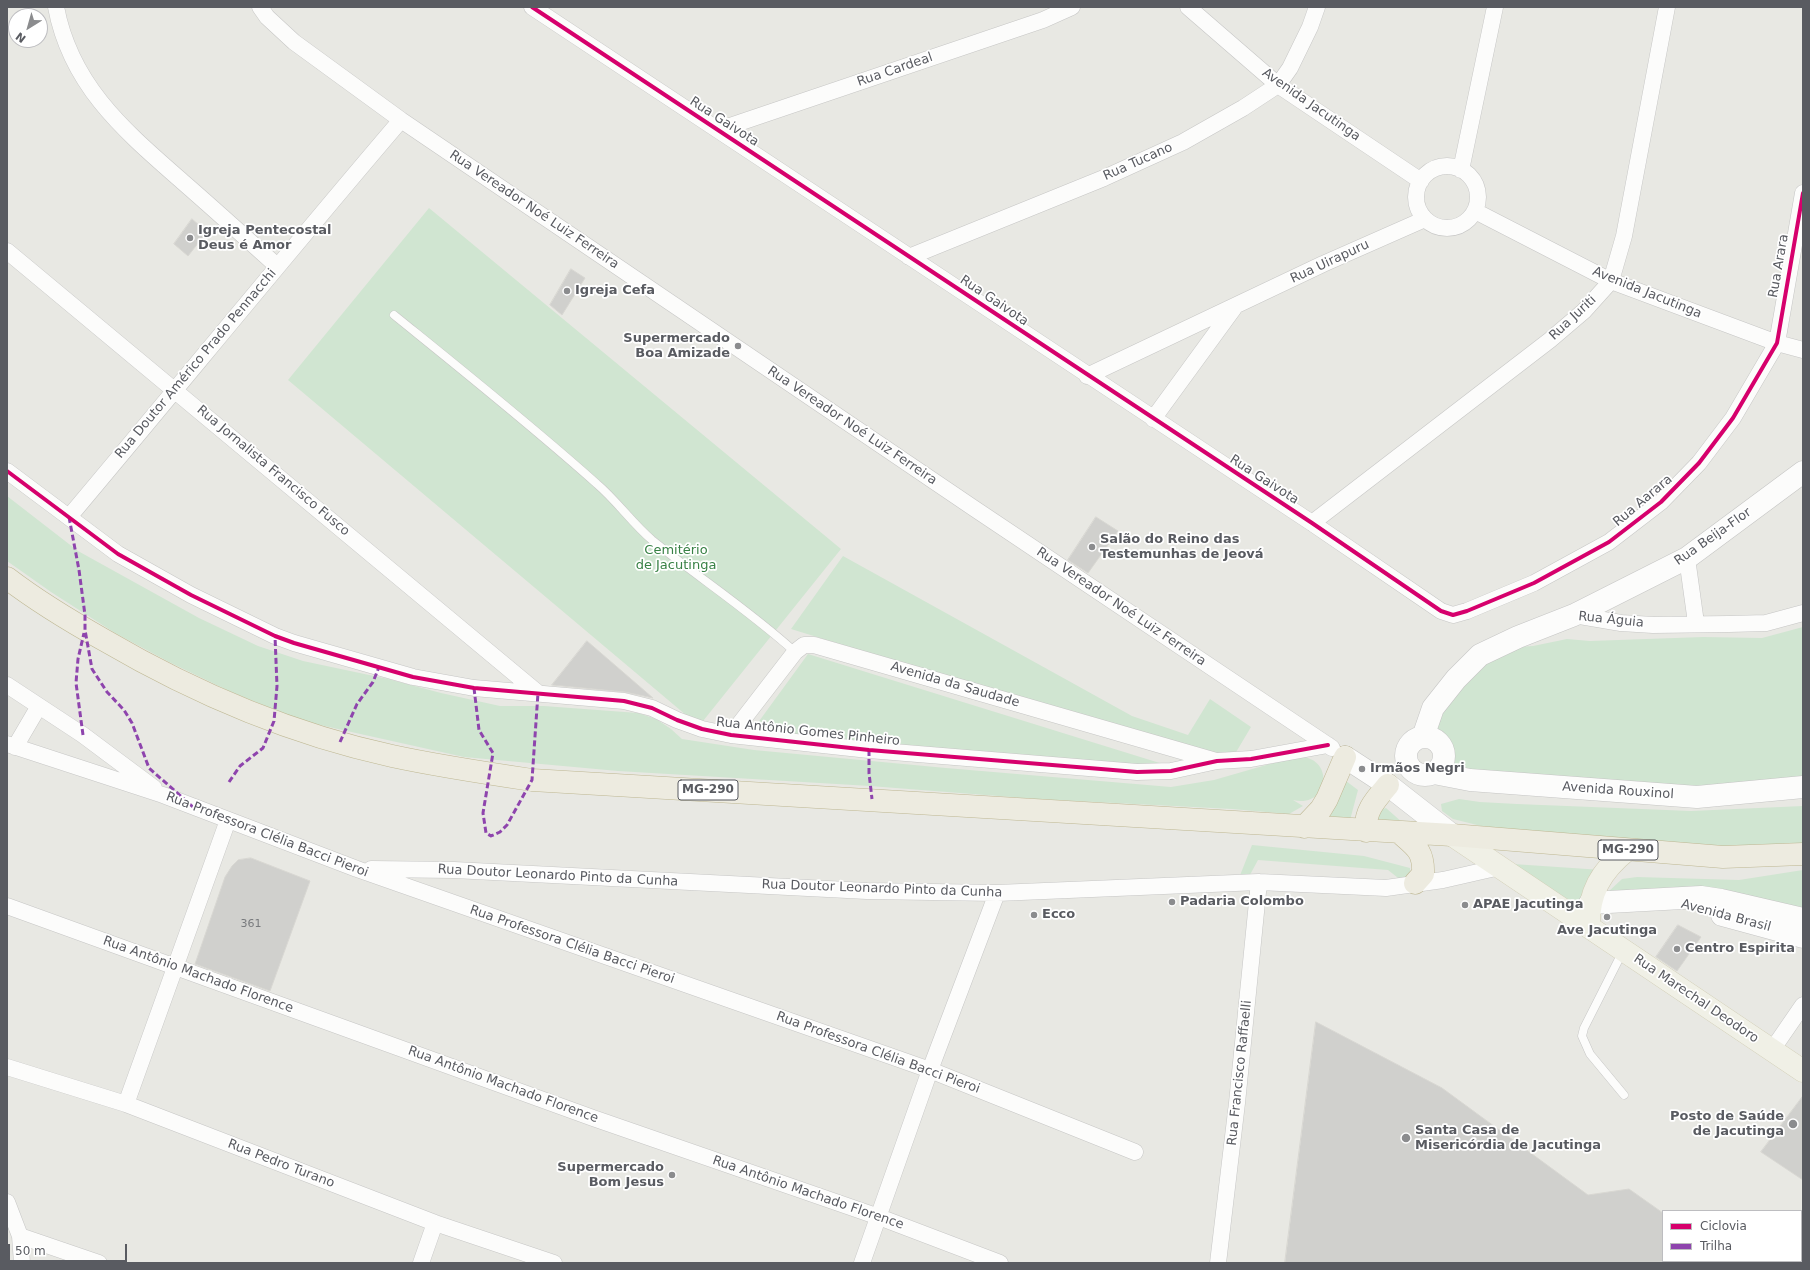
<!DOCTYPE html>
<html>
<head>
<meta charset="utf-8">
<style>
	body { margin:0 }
	#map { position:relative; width:1810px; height:1270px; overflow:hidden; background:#e8e8e3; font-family:"DejaVu Sans",sans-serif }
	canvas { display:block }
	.frame { position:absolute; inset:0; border:8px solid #595b61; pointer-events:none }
	.legend { position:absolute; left:1662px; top:1210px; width:140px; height:52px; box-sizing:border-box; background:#fff; border:1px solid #bdbdc0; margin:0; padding:5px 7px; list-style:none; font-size:12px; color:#595b61 }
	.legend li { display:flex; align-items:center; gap:8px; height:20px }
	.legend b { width:20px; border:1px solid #bdbdc0 }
	.north { position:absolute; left:8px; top:8px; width:40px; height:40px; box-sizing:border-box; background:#fff; border:1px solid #bdbdc0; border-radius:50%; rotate:217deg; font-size:11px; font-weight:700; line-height:16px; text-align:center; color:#595b61 }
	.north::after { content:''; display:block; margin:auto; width:14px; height:18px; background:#8b8c8e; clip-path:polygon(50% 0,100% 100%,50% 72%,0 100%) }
	.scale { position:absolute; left:8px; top:1244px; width:119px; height:18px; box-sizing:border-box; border:2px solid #595b61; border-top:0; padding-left:5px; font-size:12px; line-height:14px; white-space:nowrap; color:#595b61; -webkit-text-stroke:3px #fff; paint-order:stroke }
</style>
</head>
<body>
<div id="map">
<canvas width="1810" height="1270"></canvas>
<div class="frame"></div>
<ul class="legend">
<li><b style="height:5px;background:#d6006c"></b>Ciclovia</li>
<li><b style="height:5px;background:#8e44ad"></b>Trilha</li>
</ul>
<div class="north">N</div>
<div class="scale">50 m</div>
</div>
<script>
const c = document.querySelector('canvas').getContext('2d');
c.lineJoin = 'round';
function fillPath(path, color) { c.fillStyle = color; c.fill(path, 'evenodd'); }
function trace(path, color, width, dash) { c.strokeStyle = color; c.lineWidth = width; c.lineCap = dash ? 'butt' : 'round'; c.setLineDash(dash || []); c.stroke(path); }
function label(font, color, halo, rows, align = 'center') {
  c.font = font + ' "DejaVu Sans",sans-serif'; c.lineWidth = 3.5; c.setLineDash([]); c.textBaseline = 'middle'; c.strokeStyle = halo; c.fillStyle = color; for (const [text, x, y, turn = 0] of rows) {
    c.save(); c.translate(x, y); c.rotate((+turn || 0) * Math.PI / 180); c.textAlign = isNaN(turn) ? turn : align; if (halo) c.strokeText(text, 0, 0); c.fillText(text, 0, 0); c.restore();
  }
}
fillPath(new Path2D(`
	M429,208l412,341 -142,177 -411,-346z
	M7,496l71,55 121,67 59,28 45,15 85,18 53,14 59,13h44l94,7 18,6 15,10 11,10 72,11 192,18 225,19 43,-7 80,-23c41,-5 38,52 -1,43l10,6 -14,8 -57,-5 -195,-10 -167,-13 -252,-15 -154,-14 -162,-36 -73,-30 -60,-29 -54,-29 -64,-41 -44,-31z
	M843,556l289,160 56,19 22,-36 41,28 -22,37 -438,-135z
	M1803,627v157l-95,5 -194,-7 -68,-17 -13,-25v-12l27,-48 30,-19 28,-14 15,-1 34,-7 23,2 113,-4 59,1z
	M808,654l371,115 -430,-34z
	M1342,778l16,12 -9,34 -21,-6 4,-6z
	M1459,799l21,3 37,2 174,7 112,-5v37l-67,7 -69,-3 -186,-21 -28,-7 -11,-8 -1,-7z
	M1386,808l17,15 -33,4 6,-16z
	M1252,845l112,11 46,12v7l-3,10 -19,-15 -130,-10 -13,24 -8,-1z
	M1513,864l89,6 -23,31 -9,2z
	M1803,870v53l-162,-25 -9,-9 -14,5 -10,-2 14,-13 15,-2 102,3z`), '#d0e5d1');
const building = new Path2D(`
	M192,219l15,13 -19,24 -14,-12z
	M571,269l14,9 -23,37 -12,-10z
	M1096,517l22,14 -30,42 -20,-13z
	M587,641l66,57 -28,-6 -73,-7z
	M251,858l59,23 -40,110 -75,-27 30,-87 7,-11 6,-6z
	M1678,925l23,12 -24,34 -21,-14z
	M1316,1022l126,66 146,107 41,-6 34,24v50h-378z
	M1803,1096v84l-42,-28z`);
fillPath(building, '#d0d0cd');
trace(building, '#d8d7d2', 1);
const lane = new Path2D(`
	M394,315c68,55 137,110 203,169 20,17 35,39 55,56 47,38 98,71 143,112
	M1623,951l-39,77 -2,8 8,18 34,41`);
const street = new Path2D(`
	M56,7c15,80 70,125 128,176 31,27 62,55 93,83
	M260,7l7,10 27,25 107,78 574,389 357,239
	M532,7l780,516 129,88 12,4 14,-4 67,-28 75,-41 52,-40 38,-39 34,-45 44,-75 26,-150
	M1188,7l90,78 143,96
	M718,130l325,-110 29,-13
	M1416 197a31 31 0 1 1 62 0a31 31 0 1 1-62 0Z
	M1461,170l34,-163
	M1475,211l136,70 166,62 26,7
	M7,251l531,442
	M909,257l195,-79 79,-36 60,-34 35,-23 12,-17 20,-41 7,-20
	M1087,376l236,-112 102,-45
	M1153,419l81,-111
	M7,471l111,83 73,41 84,41 19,7 119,34 61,11 150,13 28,7 25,12 25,9 29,6 138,15 232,19 36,3 34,-1 46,-10 34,-2 77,-14
	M69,517c111,-132 220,-266 332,-397
	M1312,523l238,-183 34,-29 27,-30 13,-45 43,-229
	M1687,558l9,65
	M1574,615l47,8 32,2 76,-1 37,-1 37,-10
	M7,685l76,50 71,53
	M731,735l64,-83 9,-7h10l402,116
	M7,744l156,51 194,74 573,201 205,82
	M15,747l24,-41
	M371,869l83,1 413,21 130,2 262,-11 127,6 57,-8 57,-13
	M7,906l586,212 286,99 121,46
	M1772,1050l31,-45
	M7,1067l119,37 309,119 119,40
	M126,1104l102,-284
	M7,1202l13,34 2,27
	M20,1236l79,27
	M421,1263l14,-40
	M862,1263l68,-193 67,-177
	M1218,1263l19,-160 22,-221`);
const secondary = new Path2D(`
	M1423,737l10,-29 23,-29 24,-24 38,-18 56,-22 113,-57 116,-86
	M1406 756a19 19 0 1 1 38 0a19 19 0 1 1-38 0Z
	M1345,757l43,28 64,50
	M1434,773l36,7 227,17 106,-10
	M1590,903l111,-6 20,3 82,19
	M1722,915l81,22`);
const primary = new Path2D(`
	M1452,835l351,236
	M1589,927c-1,-34 12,-56 38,-77`);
const highway = new Path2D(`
	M7,578c30,23 63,43 97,62 89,52 187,94 288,116 46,10 93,17 140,24l920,55 271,22 80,-3
	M1304,827l17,-18 6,-10 18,-42
	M1366,831c-2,-20 10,-32 22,-46
	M1400,833c16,14 24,18 23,41l-8,9`);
trace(lane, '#c6c6c5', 9);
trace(street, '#c6c6c5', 17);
trace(secondary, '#c5c5c4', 23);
trace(primary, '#cfcbb2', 23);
trace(highway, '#beb792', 23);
trace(lane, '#fcfcfb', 8);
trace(street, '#fcfcfb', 16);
trace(secondary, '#fcfcfb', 22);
trace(primary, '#f0f0e6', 22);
trace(highway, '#edebe0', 22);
trace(new Path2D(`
	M69,517l10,53 6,45v15l7,39 15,23 17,18 8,13 17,45 44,39
	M474,688l5,42 14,23 -10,60 3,20 5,3 9,-4 7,-7 25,-45 6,-87
	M83,735l-7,-52 2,-24 6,-26
	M340,742l17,-38 16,-22 6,-15
	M869,750v23l3,26
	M229,782l11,-16 23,-18 11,-27 3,-35 -2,-50`), '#8e44ad', 3, [6, 3]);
trace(new Path2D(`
	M532,7l780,516 129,88 12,4 14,-4 67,-28 75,-41 52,-40 38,-39 34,-45 44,-75 26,-150
	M7,471l111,83 73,41 84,41 19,7 119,34 61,11 150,13 28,7 25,12 25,9 29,6 138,15 232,19 36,3 34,-1 46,-10 34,-2 77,-14`), '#d6006c', 4);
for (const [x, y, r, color] of [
	[190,238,4,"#8b8c8e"],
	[567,291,4,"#8b8c8e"],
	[738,346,4,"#8b8c8e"],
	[1092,547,4,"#8b8c8e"],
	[1362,769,4,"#8b8c8e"],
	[1172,902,4,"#8b8c8e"],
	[1465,905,4,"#8b8c8e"],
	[1034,915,4,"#8b8c8e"],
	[1607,917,4,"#8b8c8e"],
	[1677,949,4,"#8b8c8e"],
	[1793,1124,5,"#8b8c8e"],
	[1406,1138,5,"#8b8c8e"],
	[672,1175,4,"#8b8c8e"]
]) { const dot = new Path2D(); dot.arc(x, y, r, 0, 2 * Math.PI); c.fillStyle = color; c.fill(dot); trace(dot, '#fff', 1.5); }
label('11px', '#787a7d', null, [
	["361",251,924]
]);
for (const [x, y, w] of [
	[708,790,60],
	[1628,850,60]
]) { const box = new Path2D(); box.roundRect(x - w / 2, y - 10, w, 20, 3); c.fillStyle = '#fff'; c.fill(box); trace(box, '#595b61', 1); }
label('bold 12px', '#595b61', null, [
	["MG-290",708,790],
	["MG-290",1628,850]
]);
label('13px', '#595b61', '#fff', [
	["Rua Cardeal",895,70,-19],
	["Avenida Jacutinga",1311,105,35],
	["Rua Gaivota",724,122,33],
	["Rua Tucano",1138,162,-24],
	["Rua Vereador Noé Luiz Ferreira",534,210,34],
	["Rua Uirapuru",1330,262,-25],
	["Rua Arara",1779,266,-80],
	["Avenida Jacutinga",1647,293,22],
	["Rua Gaivota",994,301,34],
	["Rua Juriti",1573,318,-43],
	["Rua Doutor Américo Prado Pennacchi",196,364,-50],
	["Rua Vereador Noé Luiz Ferreira",852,426,34],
	["Rua Jornalista Francisco Fusco",273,471,40],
	["Rua Gaivota",1264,480,33],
	["Rua Aarara",1643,501,-40],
	["Rua Beija-Flor",1713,537,-35],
	["Rua Vereador Noé Luiz Ferreira",1121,607,34],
	["Rua Águia",1611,620,6],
	["Avenida da Saudade",955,685,16],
	["Rua Antônio Gomes Pinheiro",808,732,6],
	["Avenida Rouxinol",1618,791,4],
	["Rua Professora Clélia Bacci Pieroi",267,835,21],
	["Rua Doutor Leonardo Pinto da Cunha",558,876,3],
	["Rua Doutor Leonardo Pinto da Cunha",882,889,2],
	["Avenida Brasil",1726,916,15],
	["Rua Professora Clélia Bacci Pieroi",572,945,19],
	["Rua Antônio Machado Florence",198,975,20],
	["Rua Marechal Deodoro",1696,999,34],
	["Rua Professora Clélia Bacci Pieroi",878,1053,20],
	["Rua Francisco Raffaelli",1240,1073,-84],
	["Rua Antônio Machado Florence",503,1085,20],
	["Rua Pedro Turano",281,1164,21],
	["Rua Antônio Machado Florence",808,1193,19]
]);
label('bold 13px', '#595b61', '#fff', [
	["Igreja Pentecostal",198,231],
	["Deus é Amor",198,246],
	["Igreja Cefa",575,291],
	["Supermercado",730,339,"right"],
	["Boa Amizade",730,354,"right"],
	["Salão do Reino das",1100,540],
	["Testemunhas de Jeová",1100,555],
	["Irmãos Negri",1370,769],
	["Padaria Colombo",1180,902],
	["APAE Jacutinga",1473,905],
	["Ecco",1042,915],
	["Ave Jacutinga",1607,931,"center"],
	["Centro Espirita",1685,949],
	["Posto de Saúde",1784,1117,"right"],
	["de Jacutinga",1784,1132,"right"],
	["Santa Casa de",1415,1131],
	["Misericórdia de Jacutinga",1415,1146],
	["Supermercado",664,1168,"right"],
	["Bom Jesus",664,1183,"right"]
], 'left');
label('13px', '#388145', '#fff', [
	["Cemitério",676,551],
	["de Jacutinga",676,566]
]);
</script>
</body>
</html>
